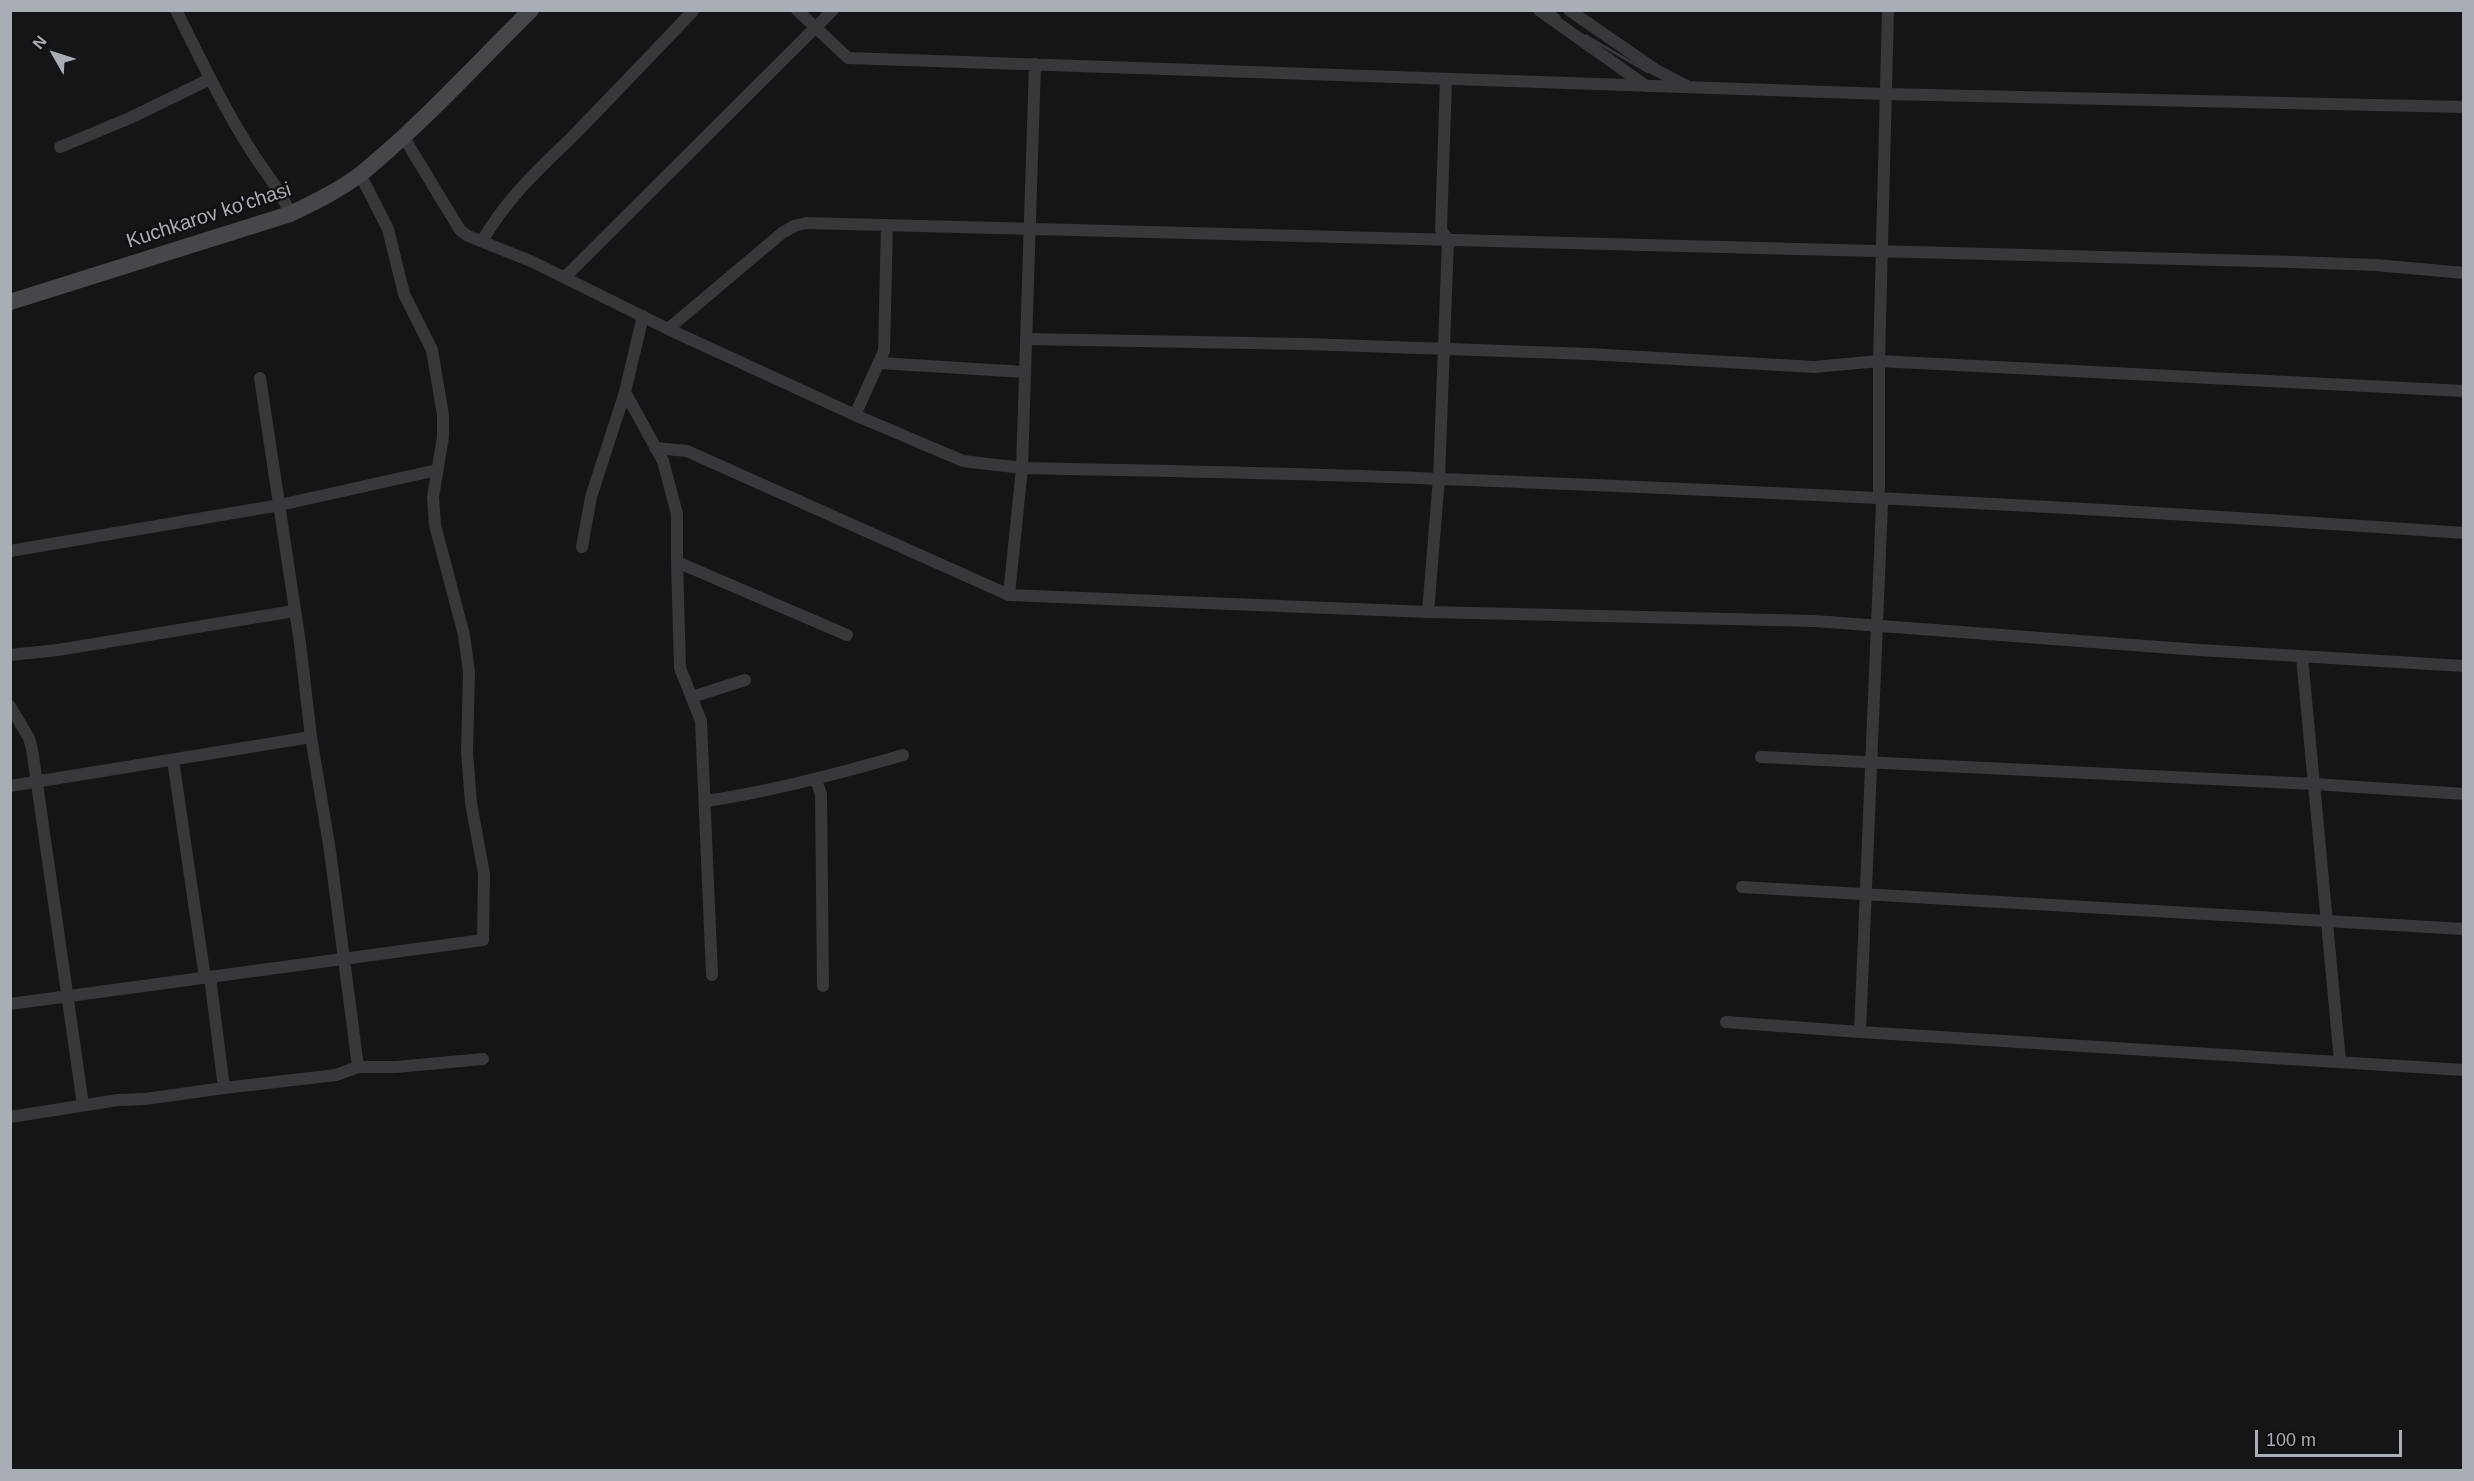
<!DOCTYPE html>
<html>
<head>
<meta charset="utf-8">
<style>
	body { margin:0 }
	#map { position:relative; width:2474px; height:1481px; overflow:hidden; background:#151517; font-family:Arial,sans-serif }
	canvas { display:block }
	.frame { position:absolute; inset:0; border:12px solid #a9adb5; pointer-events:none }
	.north { position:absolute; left:24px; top:24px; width:60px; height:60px; -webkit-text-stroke:4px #101012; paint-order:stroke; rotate:309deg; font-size:16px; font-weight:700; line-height:24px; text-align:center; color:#a9adb5 }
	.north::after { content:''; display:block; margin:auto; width:21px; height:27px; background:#a9adb5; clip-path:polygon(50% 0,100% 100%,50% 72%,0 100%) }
	.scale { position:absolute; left:2255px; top:1430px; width:147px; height:27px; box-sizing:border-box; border:3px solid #a9adb5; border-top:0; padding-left:8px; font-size:18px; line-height:21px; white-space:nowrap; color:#a9adb5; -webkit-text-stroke:4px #101012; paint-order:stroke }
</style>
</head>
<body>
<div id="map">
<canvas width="2474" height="1481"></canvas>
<div class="frame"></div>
<div class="north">N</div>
<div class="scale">100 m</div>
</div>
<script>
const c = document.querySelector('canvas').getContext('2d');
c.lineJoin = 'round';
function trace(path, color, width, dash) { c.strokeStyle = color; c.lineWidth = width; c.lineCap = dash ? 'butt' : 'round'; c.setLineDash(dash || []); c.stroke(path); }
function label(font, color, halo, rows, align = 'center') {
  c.font = font + ' Arial,sans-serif'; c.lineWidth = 4.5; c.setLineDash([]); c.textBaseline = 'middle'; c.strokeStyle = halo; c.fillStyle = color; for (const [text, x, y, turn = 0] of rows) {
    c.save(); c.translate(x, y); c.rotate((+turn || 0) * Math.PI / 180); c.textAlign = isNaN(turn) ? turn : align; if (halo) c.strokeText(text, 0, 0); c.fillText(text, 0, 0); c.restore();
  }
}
trace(new Path2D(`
	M1551,10l8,7
	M1586,36l62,36`), '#323a40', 3);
trace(new Path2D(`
	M176,10c24,48 47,97 76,142 13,21 29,38 38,62
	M797,10l51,48 1037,36 579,13
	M1539,10l107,76
	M1569,10l87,60 31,16
	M1035,64l-13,404 -13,127 419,17 387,9 384,29 265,16
	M403,136l57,94 8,6 65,26 135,67 187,86 108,46 59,7c140,3 281,5 421,11 340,13 681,30 1021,54
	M60,147l70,-29 80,-39
	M482,241c26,-44 54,-69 90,-104 41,-42 81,-84 121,-126
	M565,277l268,-267
	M668,329l114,-96 12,-7 12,-3 1488,39 82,3 88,8
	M1027,339l279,5 283,10 225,13 65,-6 585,30
	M880,363l144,9
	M260,378l40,265 11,94 19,114 28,216
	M625,392l38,69 14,53v48l3,106 21,53 11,254
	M855,415l29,-64 3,-126
	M655,448l32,3 322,144
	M582,547l9,-50 34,-105 18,-76
	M10,551l270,-46 157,-35
	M677,562l170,73
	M1428,612l11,-134 9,-238 -7,-10 5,-151
	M10,655l48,-5 236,-39
	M2302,657l38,404
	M692,697l53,-17
	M10,706l19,32 3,11 51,356
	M1761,757l553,27 150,10
	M173,760l32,218
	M816,780l5,14 2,192
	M10,786l301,-49
	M706,801c68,-10 132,-27 197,-46
	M1742,887l722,42
	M210,977l14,111 112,-13 22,-8h38l87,-8
	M10,1004l473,-64 1,-66 -13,-71 -4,-51 2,-80 -5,-37 -29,-110 -2,-28 10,-60v-22l-11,-65 -28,-56 -16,-65 -28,-55
	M1726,1022l134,10 22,-528 -3,-6v-137l9,-351
	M1860,1032l604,38
	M10,1117l108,-17 27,-1 79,-11`), '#37383b', 12);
trace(new Path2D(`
	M10,302l280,-88c25,-12 50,-24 72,-41 60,-49 113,-108 169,-163`), '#45474b', 16);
label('20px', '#a9adb5', '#101012', [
	["Kuchkarov ko'chasi",209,216,-18]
]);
</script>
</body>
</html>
